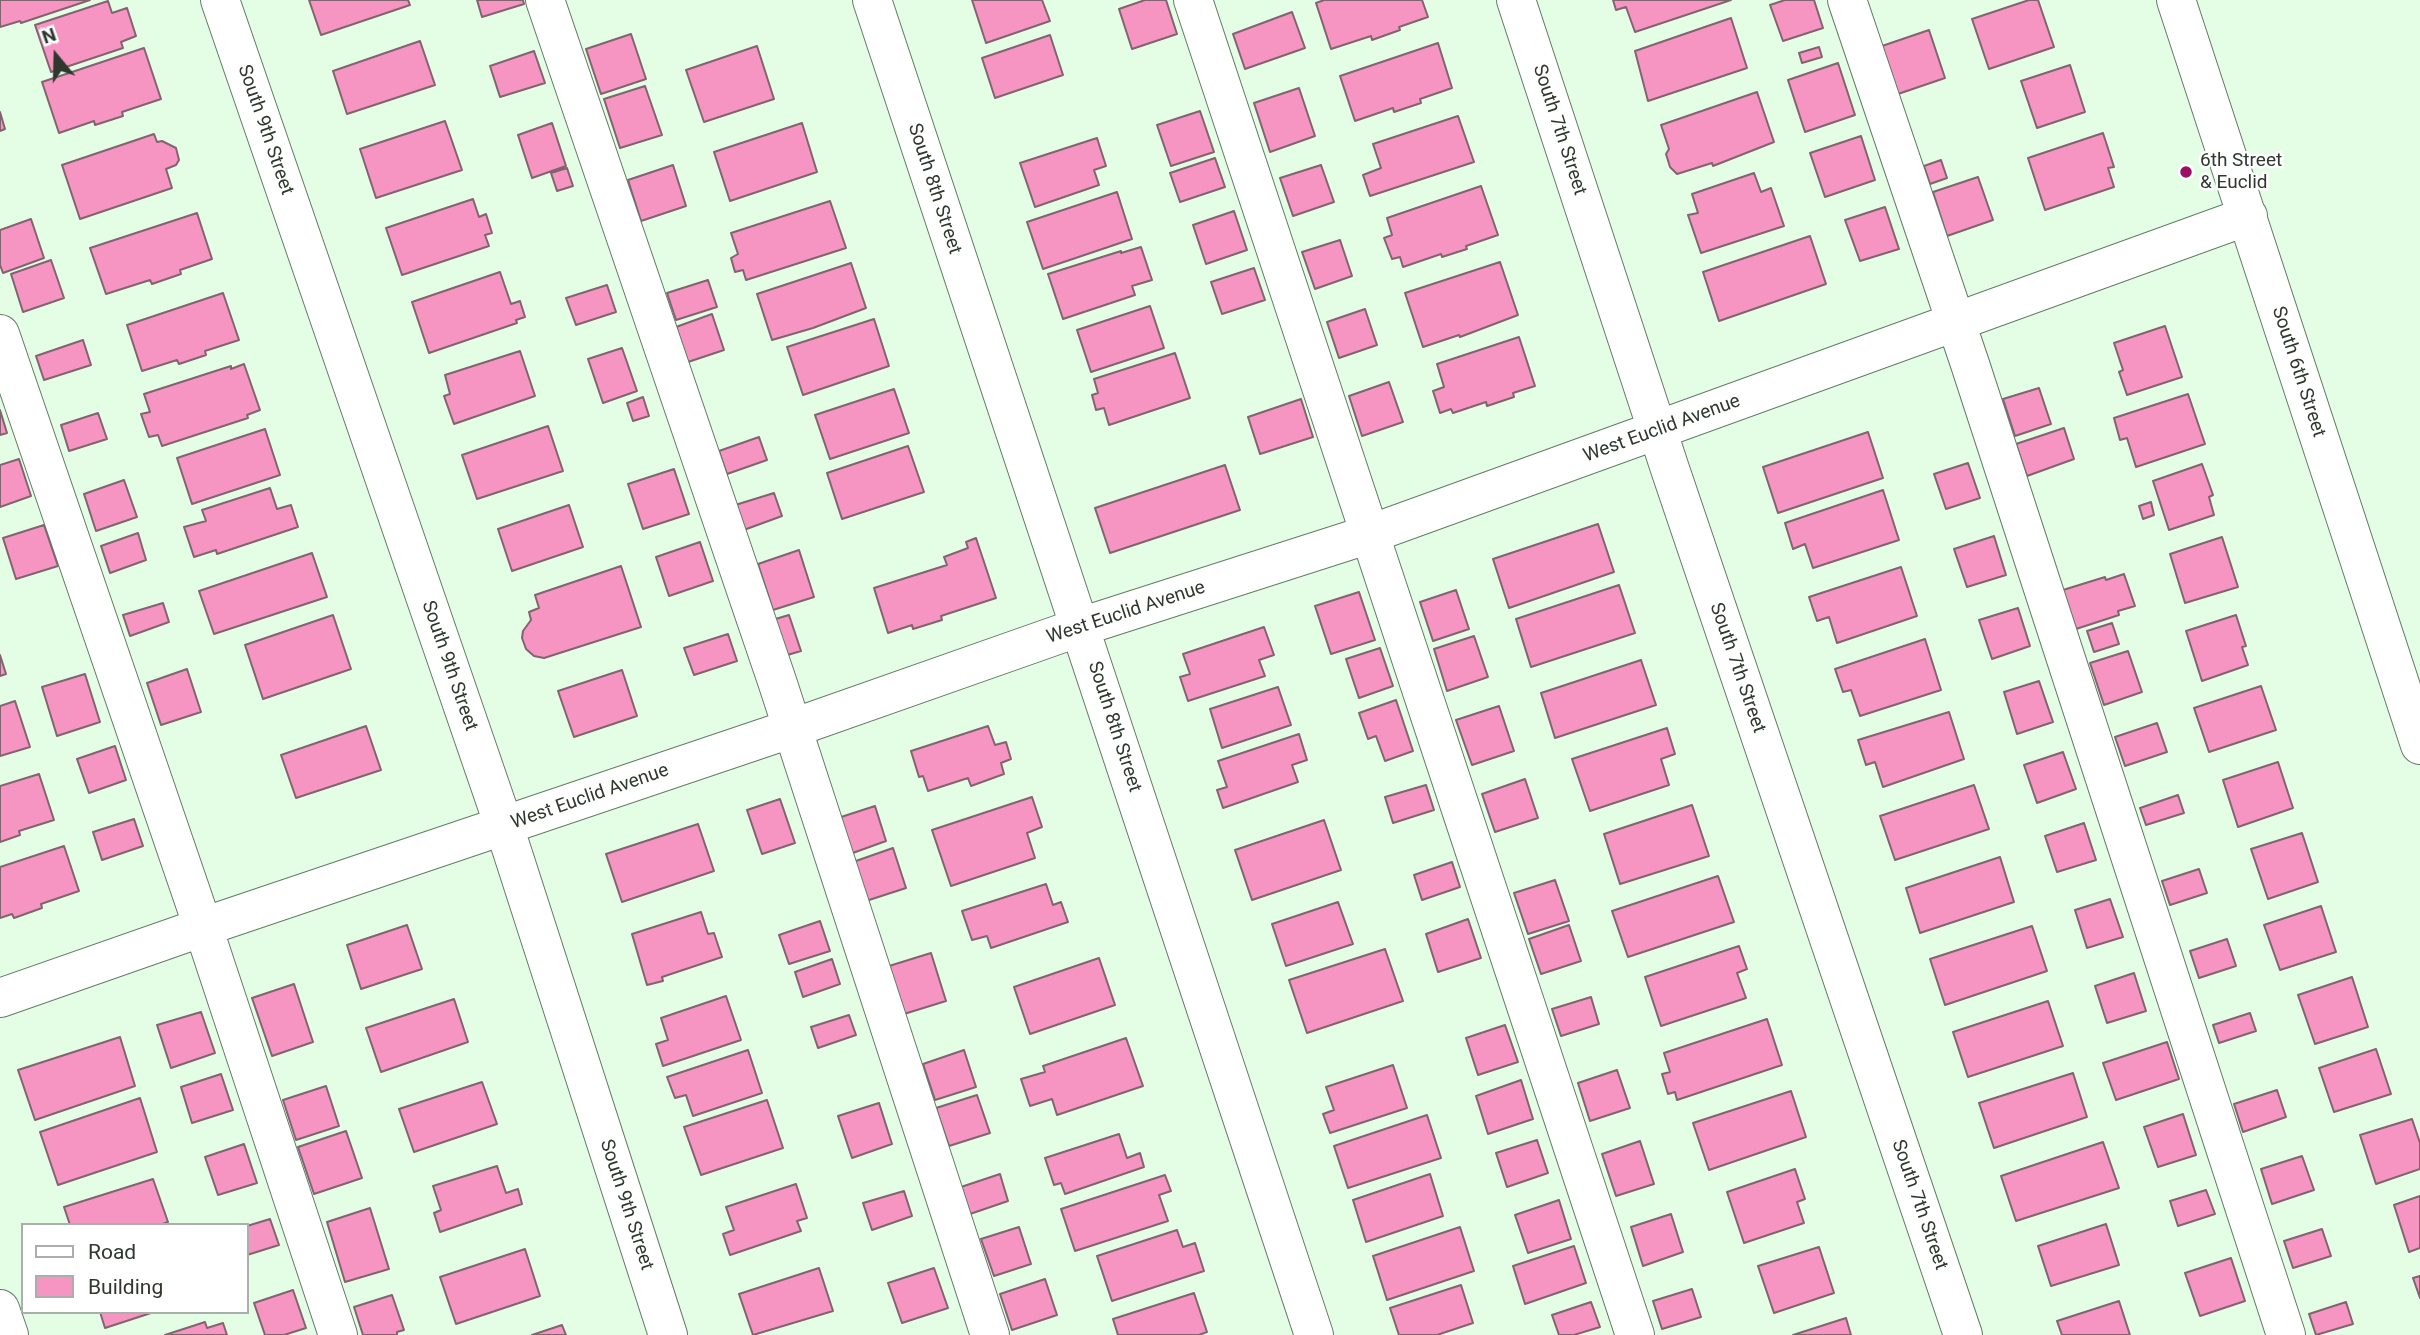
<!DOCTYPE html>
<html>
<head>
<meta charset="utf-8">
<style>
	body { margin:0 }
	#map { position:relative; width:2420px; height:1335px; overflow:hidden; background:#e4fee5; font-family:Roboto,sans-serif }
	canvas { display:block }
	.legend { position:absolute; left:21px; top:1223px; width:228px; height:91px; box-sizing:border-box; background:#fff; border:2px solid #abafac; margin:0; padding:9px 12px; list-style:none; font-size:21px; color:#2e382f }
	.legend li { display:flex; align-items:center; gap:14px; height:35px }
	.legend b { width:35px; border:2px solid #abafac }
	.north { position:absolute; left:21px; top:21px; width:70px; height:70px; -webkit-text-stroke:5px #fff; paint-order:stroke; rotate:341deg; font-size:19px; font-weight:700; line-height:28px; text-align:center; color:#2e382f }
	.north::after { content:''; display:block; margin:auto; width:24px; height:32px; background:#2e382f; clip-path:polygon(50% 0,100% 100%,50% 72%,0 100%) }
</style>
</head>
<body>
<div id="map">
<canvas width="2420" height="1335"></canvas>
<ul class="legend">
<li><b style="height:9px;background:#fff"></b>Road</li>
<li><b style="height:19px;background:#f695c1"></b>Building</li>
</ul>
<div class="north">N</div>
</div>
<script>
const c = document.querySelector('canvas').getContext('2d');
c.lineJoin = 'round';
function fillPath(path, color) { c.fillStyle = color; c.fill(path, 'evenodd'); }
function trace(path, color, width, dash) { c.strokeStyle = color; c.lineWidth = width; c.lineCap = dash ? 'butt' : 'round'; c.setLineDash(dash || []); c.stroke(path); }
function label(font, color, halo, rows, align = 'center') {
  c.font = font + ' Roboto,sans-serif'; c.lineWidth = 5; c.setLineDash([]); c.textBaseline = 'middle'; c.strokeStyle = halo; c.fillStyle = color; for (const [text, x, y, turn = 0] of rows) {
    c.save(); c.translate(x, y); c.rotate((+turn || 0) * Math.PI / 180); c.textAlign = isNaN(turn) ? turn : align; if (halo) c.strokeText(text, 0, 0); c.fillText(text, 0, 0); c.restore();
  }
}
const building = new Path2D(`
	M0,0h90l-69,23 -1,-2 -20,6z
	M309,0h99l2,5 -89,30z
	M477,0h46l1,4 -42,13z
	M972,0h70l8,21 -64,22z
	M1145,0h21l11,34 -45,15 -13,-40z
	M1324,0h98l6,17 -29,10 1,3 -28,10 -1,-4 -40,13 -15,-46z
	M1613,0h118l-96,32 -9,-25 -10,3z
	M1785,0h29l9,28 -40,13 -13,-36z
	M2029,0h9l16,47 -65,22 -17,-50z
	M108,1l4,12 15,-5 9,28 -15,6 2,6 -72,24 -16,-47z
	M1292,12l13,36 -60,21 -12,-35z
	M1731,18l16,50 -99,33 -13,-50z
	M1929,30l16,48 -47,16 -16,-48z
	M631,34l15,45 -45,15 -15,-45z
	M1050,35l13,40 -68,23 -13,-40z
	M420,41l15,44 -88,29 -14,-43z
	M1438,43l14,45 -32,11 1,4 -27,9 -1,-4 -38,13 -15,-45z
	M757,46l17,53 -70,23 -18,-52z
	M1819,47l3,10 -20,6 -3,-10z
	M144,48l17,51 -39,13 1,4 -28,9 -1,-4 -35,12 -17,-51z
	M534,51l11,32 -45,14 -10,-31z
	M1838,63l17,52 -50,17 -17,-52z
	M2070,65l15,47 -48,16 -16,-47z
	M645,86l17,49 -42,13 -16,-49z
	M1299,88l16,48 -45,16 -16,-49z
	M1757,92l17,50 -61,24 -1,-3 -35,11 -7,-7 -4,-13 3,-5 -8,-24z
	M1200,111l14,41 -43,14 -14,-41z
	M0,112l5,17 -5,2z
	M1458,116l16,46 -104,34 -7,-21 18,-7 -8,-24z
	M445,121l17,49 -86,28 -16,-49z
	M552,123l14,43 -34,12 -14,-43z
	M802,123l15,49 -87,29 -16,-49z
	M2103,133l11,34 -6,1 6,19 -69,23 -17,-52z
	M154,134l3,8 5,-1 14,7 3,12 -3,5 -10,4 6,19 -92,31 -18,-54z
	M1861,136l14,44 -50,17 -15,-44z
	M1097,138l9,28 -12,4 5,15 -64,22 -15,-44z
	M1215,158l10,29 -45,15 -10,-29z
	M1941,160l6,18 -17,6 -6,-18z
	M673,165l13,41 -45,15 -13,-41z
	M1321,165l13,37 -41,14 -13,-38z
	M567,168l6,18 -16,5 -6,-18z
	M1754,173l7,19 10,-4 13,38 -83,27 -13,-38 10,-2 -6,-19z
	M1978,177l15,43 -46,16 -14,-44z
	M1481,186l17,49 -32,11 1,3 -25,8 -1,-3 -38,13 -3,-10 -8,2 -8,-21 8,-3 -5,-17z
	M1117,192l15,47 -89,30 -16,-47z
	M473,199l6,18 7,-3 6,19 -7,2 4,11 -87,29 -16,-47z
	M830,201l16,47 -100,32 -3,-10 -8,2 -4,-14 7,-4 -7,-21z
	M1885,207l14,42 -39,12 -15,-41z
	M1234,211l13,39 -41,14 -13,-39z
	M197,213l15,46 -32,11 1,4 -29,10 -2,-4 -44,14 -16,-46z
	M31,219l13,39 -41,15 -3,-8v-35z
	M1810,236l16,48 -107,37 -16,-49z
	M1340,240l12,36 -37,13 -13,-37z
	M1141,247l11,33 -20,6 3,9 -72,24 -15,-45 73,-23v2z
	M51,260l13,38 -41,14 -12,-38z
	M1500,262l18,53 -58,22 -1,-2 -36,12 -18,-54z
	M851,263l15,45 -53,20 -41,12 -15,-46z
	M1254,268l11,32 -43,14 -11,-32z
	M500,272l11,32 9,-3 5,16 -9,3 1,3 -88,30 -17,-51z
	M708,280l9,27 -41,13 -9,-27z
	M607,285l9,27 -40,13 -10,-27z
	M223,293l16,47 -34,11 1,4 -27,9 -2,-4 -35,11 -15,-46z
	M1150,306l14,42 -73,24 -14,-42z
	M1365,309l12,36 -38,13 -12,-36z
	M712,314l12,36 -36,12 -12,-35z
	M874,319l15,47 -86,29 -16,-48z
	M2165,326l17,51 -55,18 -8,-23 4,-2 -9,-27z
	M1519,337l16,49 -22,7 1,4 -27,9 -1,-4 -33,11 -2,-4 -11,4 -7,-22 11,-4 -7,-23z
	M83,340l8,25 -47,15 -8,-24z
	M622,348l15,43 -34,12 -15,-44z
	M520,351l15,45 -81,28 -10,-28 6,-2 -5,-19z
	M1175,353l15,45 -81,27 -5,-17 -8,2 -4,-15 6,-2 -4,-14z
	M244,364l16,46 -13,5 1,3 -86,28 -4,-11 -9,2 -8,-23 9,-2 -6,-18 87,-28v3z
	M1389,382l14,40 -41,14 -13,-40z
	M2039,388l12,36 -36,12 -12,-37z
	M894,389l15,44 -79,26 -15,-44z
	M2188,394l17,50 -69,23 -9,-29 -7,2 -6,-22z
	M643,397l6,19 -16,5 -6,-18z
	M1301,399l12,38 -53,17 -12,-37z
	M0,410l7,23 -7,2z
	M98,413l9,26 -38,12 -8,-26z
	M548,426l15,45 -86,28 -15,-44z
	M2064,428l10,31 -47,17 -11,-32z
	M265,429l15,46 -88,29 -15,-46z
	M1868,432l15,46 -105,35 -15,-46z
	M759,437l8,23 -40,14 -8,-23z
	M908,446l16,46 -82,27 -15,-46z
	M19,459l12,37 -31,11v-42z
	M1968,463l12,35 -34,11 -12,-35z
	M2202,464l11,31 -4,2 5,18 -45,15 -16,-49z
	M1225,465l15,45 -130,43 -15,-45z
	M674,469l15,45 -46,15 -15,-45z
	M124,480l13,37 -41,14 -12,-37z
	M270,488l7,21 14,-4 7,22 -81,27 -1,-4 -22,7 -10,-30 22,-6 -4,-11z
	M1883,490l16,50 -86,28 -8,-24 -12,5 -8,-26z
	M774,493l8,23 -41,15 -9,-25z
	M2151,502l3,13 -11,4 -4,-13z
	M569,505l14,42 -71,24 -14,-42z
	M1598,524l16,48 -105,36 -16,-49z
	M44,525l14,41 -42,13 -13,-41z
	M138,533l8,27 -36,13 -9,-27z
	M1994,536l12,39 -39,12 -13,-38z
	M2222,537l16,50 -53,16 -15,-49z
	M976,538l20,60 -55,18 1,4 -29,9 -1,-4 -24,8 -14,-45 73,-23 -3,-8 24,-9 -2,-6z
	M700,542l13,39 -44,15 -13,-39z
	M799,550l15,47 -41,13 -15,-46z
	M312,553l15,44 -113,37 -15,-43z
	M621,566l20,61 -97,31 -10,-2 -8,-7 -4,-11 1,-7 8,-11 -2,-8 10,-4 -4,-13z
	M1901,567l16,49 -80,27 -8,-26 -12,4 -8,-24z
	M2124,574l11,32 -17,5 1,4 -43,14 -13,-39 42,-13 1,3z
	M1619,585l16,48 -104,34 -15,-48z
	M1456,590l13,39 -36,12 -13,-39z
	M1359,592l16,48 -44,14 -16,-48z
	M163,603l6,19 -39,14 -7,-21z
	M2018,608l12,38 -38,13 -13,-39z
	M333,615l18,54 -88,30 -18,-54z
	M789,615l12,36 -17,5 -12,-36z
	M2236,615l10,31 -4,1 6,18 -46,16 -16,-50z
	M2112,623l7,21 -25,8 -7,-21z
	M1264,627l10,28 -15,5 6,16 -77,25 -8,-24 10,-3 -7,-20z
	M728,634l9,27 -43,14 -10,-27z
	M1474,636l14,41 -41,14 -13,-42z
	M1925,639l16,51 -81,26 -9,-26 -8,2 -8,-23z
	M1380,648l13,38 -34,12 -13,-39z
	M2128,651l14,41 -38,13 -14,-42z
	M0,655l6,19 -6,2z
	M1641,660l15,45 -101,33 -14,-45z
	M187,669l14,43 -40,13 -14,-42z
	M622,670l15,46 -63,21 -16,-46z
	M85,674l15,48 -43,14 -15,-49z
	M2039,681l14,41 -36,12 -13,-42z
	M2261,686l15,44 -67,22 -15,-44z
	M1278,687l13,38 -69,23 -12,-39z
	M1396,700l17,51 -28,10 -9,-25 -8,3 -9,-26z
	M15,701l15,46 -30,9v-50z
	M1499,706l15,45 -42,14 -16,-45z
	M1949,712l15,47 -81,28 -8,-25 -9,3 -8,-25z
	M2157,723l10,29 -42,14 -10,-29z
	M366,726l15,44 -85,28 -15,-43z
	M988,726l7,19 11,-3 5,17 -10,4 3,11 -33,12 -3,-8 -40,13 -5,-15 -4,1 -8,-26z
	M1667,728l8,26 -14,5 8,26 -79,26 -18,-52z
	M1299,734l8,26 -15,5 6,17 -75,26 -6,-18 10,-3 -9,-26z
	M115,746l11,34 -37,13 -12,-34z
	M2063,752l13,37 -39,14 -13,-38z
	M2278,762l15,46 -55,19 -15,-47z
	M39,774l15,46 -35,11 1,4 -20,7v-56z
	M1525,779l13,39 -43,14 -13,-38z
	M1426,785l8,25 -41,13 -8,-26z
	M1974,785l15,44 -94,31 -15,-44z
	M2178,795l6,18 -38,12 -6,-17z
	M1032,797l10,30 -15,6 8,25 -84,28 -19,-56z
	M780,799l15,44 -33,11 -15,-44z
	M1692,805l17,51 -89,28 -16,-50z
	M875,806l11,35 -36,13 -12,-36z
	M134,819l9,27 -41,14 -9,-28z
	M1324,820l17,50 -89,30 -17,-50z
	M2084,823l12,37 -39,12 -12,-36z
	M698,824l16,47 -92,31 -16,-48z
	M2302,833l16,49 -50,17 -17,-50z
	M64,846l15,45 -38,13 1,4 -28,10 -2,-4 -12,4v-51z
	M893,848l13,40 -40,13 -13,-39z
	M2000,857l14,45 -94,31 -14,-45z
	M1452,862l8,25 -38,13 -8,-25z
	M2199,869l8,24 -37,12 -8,-24z
	M1718,876l16,46 -106,35 -16,-46z
	M1555,880l14,41 -41,13 -14,-41z
	M1046,884l7,21 8,-3 7,20 -77,26 -4,-12 -15,4 -10,-29z
	M2110,899l13,38 -36,11 -12,-38z
	M1338,902l15,42 -67,22 -14,-42z
	M2321,906l15,46 -56,18 -16,-45z
	M701,912l7,22 6,-1 8,24 -60,20 1,4 -16,4 -15,-51z
	M1468,919l13,39 -43,14 -12,-38z
	M820,921l10,30 -41,13 -10,-29z
	M407,925l15,44 -61,20 -14,-44z
	M1569,925l12,36 -40,13 -12,-35z
	M2032,926l15,45 -102,34 -15,-46z
	M2227,939l9,27 -37,12 -9,-27z
	M1739,946l8,23 -10,4 9,25 -85,28 -16,-49z
	M1385,949l18,52 -96,32 -18,-53z
	M931,953l15,48 -42,13 -15,-48z
	M1099,958l16,47 -85,29 -16,-47z
	M832,959l8,25 -37,13 -8,-25z
	M2134,973l12,38 -39,12 -12,-37z
	M2352,977l16,50 -53,17 -17,-49z
	M294,984l19,58 -41,14 -20,-58z
	M726,996l15,44 -78,26 -7,-22 12,-4 -7,-22z
	M1591,997l8,27 -38,12 -9,-27z
	M454,999l14,43 -87,30 -15,-44z
	M2048,1001l15,45 -95,31 -15,-45z
	M201,1012l14,41 -44,15 -14,-43z
	M2250,1013l6,18 -37,12 -6,-18z
	M849,1015l7,20 -38,13 -7,-21z
	M1767,1019l15,46 -105,35 -2,-8 -7,2 -6,-20 8,-2 -6,-19z
	M1505,1025l13,37 -40,13 -12,-37z
	M120,1037l15,49 -100,34 -17,-50z
	M1126,1038l17,48 -86,29 -5,-16 -22,7 -9,-27 24,-7 -2,-6z
	M2167,1042l12,37 -63,21 -13,-37z
	M2376,1049l15,45 -57,18 -15,-44z
	M748,1050l14,43 -69,23 -7,-21 -11,3 -8,-21z
	M964,1050l12,37 -41,13 -12,-36z
	M1393,1065l14,43 -77,25 -7,-19 11,-4 -8,-23z
	M1617,1070l13,38 -40,13 -12,-38z
	M2073,1073l14,44 -93,31 -15,-45z
	M221,1074l12,36 -41,13 -11,-36z
	M1521,1080l12,39 -45,15 -12,-38z
	M482,1082l15,42 -83,28 -15,-43z
	M326,1086l13,40 -43,14 -13,-40z
	M2277,1090l9,27 -43,15 -9,-28z
	M1791,1091l15,46 -97,33 -16,-47z
	M977,1095l13,38 -41,13 -13,-38z
	M140,1098l17,54 -99,33 -18,-53z
	M767,1100l16,48 -82,27 -17,-48z
	M879,1103l13,41 -40,14 -14,-42z
	M2183,1114l13,41 -38,12 -14,-40z
	M1427,1115l14,43 -93,30 -14,-42z
	M2412,1119l8,24v26l-44,15 -16,-49z
	M346,1131l16,47 -48,16 -16,-47z
	M1119,1134l8,24 13,-5 4,14 -79,27 -4,-11 -7,2 -9,-27z
	M1537,1140l11,33 -41,14 -11,-34z
	M1640,1141l14,43 -38,12 -14,-42z
	M2103,1142l16,46 -103,33 -15,-45z
	M244,1144l13,39 -39,12 -13,-38z
	M2302,1156l12,34 -42,14 -11,-35z
	M497,1166l9,27 12,-4 4,15 -82,28 -6,-19 7,-3 -8,-24z
	M1795,1169l10,30 -8,3 7,21 -60,20 -17,-51z
	M1000,1174l8,27 -38,13 -9,-27z
	M1430,1174l13,42 -77,26 -13,-42z
	M1165,1175l6,16 -12,4 9,26 -93,30 -14,-42z
	M153,1179l15,43 -8,3h-90l-6,-18z
	M796,1184l11,34 -10,3 4,10 -71,24 -7,-21 11,-4 -8,-23z
	M2206,1190l9,24 -37,12 -8,-25z
	M904,1191l8,25 -40,14 -9,-27z
	M2420,1196v52l-11,4 -15,-47z
	M1559,1200l12,39 -43,14 -13,-38z
	M370,1208l19,61 -44,13 -18,-60z
	M1671,1214l12,38 -40,14 -12,-39z
	M270,1219l9,26 -32,10v-29z
	M2106,1224l13,41 -68,21 -13,-40z
	M1019,1227l12,37 -37,12 -13,-37z
	M1460,1227l14,44 -87,29 -14,-44z
	M2322,1229l9,27 -38,12 -9,-27z
	M1177,1230l6,17 12,-4 9,28 -92,30 -15,-45z
	M1574,1246l12,37 -61,21 -12,-38z
	M1819,1247l15,46 -60,20 -16,-47z
	M525,1249l15,47 -84,28 -16,-47z
	M2231,1258l14,43 -45,15 -15,-43z
	M819,1268l14,43 -80,24 -14,-41z
	M934,1268l14,40 -46,15 -14,-40z
	M2420,1276v22l-7,-20z
	M1045,1279l12,36 -45,15 -12,-36z
	M1461,1285l12,38 -36,12h-38l-9,-27z
	M1692,1289l9,28 -39,12 -9,-28z
	M293,1290l13,38 -22,7h-19l-11,-32z
	M1194,1293l13,39 -8,3h-81l-5,-16z
	M392,1295l12,35 -7,2v3h-34l-9,-28z
	M2119,1301l11,34h-68l-5,-14z
	M1591,1302l9,25 -26,8h-15l-7,-20z
	M2346,1302l7,22 -37,11 -7,-21z
	M100,1312h54l-49,16z
	M1846,1318l5,17h-58z
	M205,1322l2,6 16,-5 4,12h-62z
	M562,1325l4,10h-34z`);
fillPath(building, '#f695c1');
trace(building, '#826470', 2);
const minor = new Path2D(`
	M220,0l284,826 164,509
	M545,0l232,681 213,654
	M872,0l442,1335
	M1193,0l442,1335
	M1516,0l154,469 293,866
	M1847,0l123,364 316,971
	M2176,0l244,745
	M0,334l203,593 135,408
	M0,998l203,-71 590,-199 287,-101 290,-93 878,-318
	M0,1309l9,26`);
trace(minor, '#647b65', 40);
trace(minor, '#fff', 38);
for (const [x, y, r, color] of [
	[2186,172,7,"#9a1062"]
]) { const dot = new Path2D(); dot.arc(x, y, r, 0, 2 * Math.PI); c.fillStyle = color; c.fill(dot); trace(dot, '#fff', 2.5); }
label('19px', '#2e382f', '#fff', [
	["South 9th Street",265,130,71],
	["South 7th Street",1559,130,72],
	["South 8th Street",934,189,72],
	["South 6th Street",2298,372,72],
	["West Euclid Avenue",1662,429,-20],
	["West Euclid Avenue",1126,613,-18],
	["South 9th Street",449,666,71],
	["South 7th Street",1737,668,71],
	["South 8th Street",1114,727,72],
	["West Euclid Avenue",590,797,-19],
	["South 9th Street",626,1205,72],
	["South 7th Street",1919,1205,71]
]);
label('19px', '#2e382f', '#fff', [
	["6th Street",2200,161],
	["& Euclid",2200,183]
], 'left');
</script>
</body>
</html>
